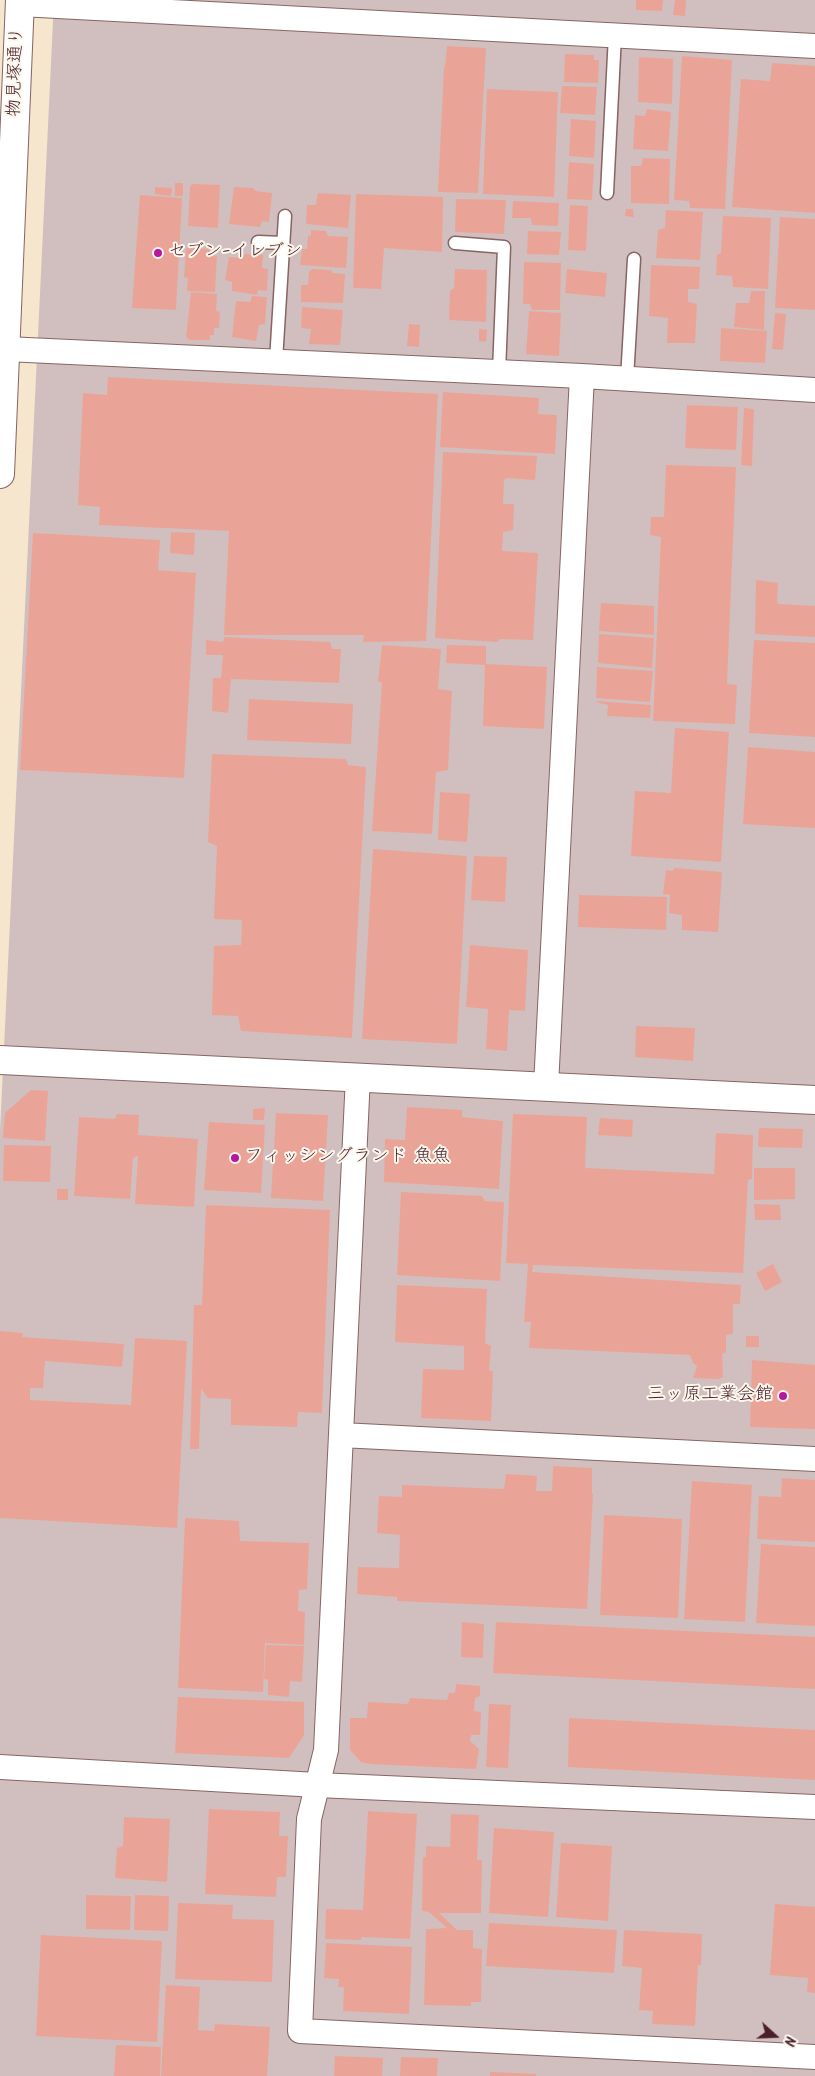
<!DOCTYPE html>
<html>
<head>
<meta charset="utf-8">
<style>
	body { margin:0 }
	#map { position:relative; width:815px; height:2076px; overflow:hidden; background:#f5e6cd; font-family:Kalam,sans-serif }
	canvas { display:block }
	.north { position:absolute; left:750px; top:2011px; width:50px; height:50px; -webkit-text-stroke:4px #fbf7ec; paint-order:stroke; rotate:110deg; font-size:14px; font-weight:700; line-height:20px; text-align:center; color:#4a1f2b }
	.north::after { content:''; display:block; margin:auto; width:18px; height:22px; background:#4a1f2b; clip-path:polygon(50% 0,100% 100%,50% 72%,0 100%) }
</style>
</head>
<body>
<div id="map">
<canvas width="815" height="2076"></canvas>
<div class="north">N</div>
</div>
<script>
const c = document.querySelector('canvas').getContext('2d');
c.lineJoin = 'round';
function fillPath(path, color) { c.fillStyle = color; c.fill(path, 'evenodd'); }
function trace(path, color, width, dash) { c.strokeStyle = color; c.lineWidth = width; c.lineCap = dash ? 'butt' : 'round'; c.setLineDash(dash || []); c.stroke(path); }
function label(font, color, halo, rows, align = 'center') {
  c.font = font + ' Kalam,"Klee One",sans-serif'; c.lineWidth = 4; c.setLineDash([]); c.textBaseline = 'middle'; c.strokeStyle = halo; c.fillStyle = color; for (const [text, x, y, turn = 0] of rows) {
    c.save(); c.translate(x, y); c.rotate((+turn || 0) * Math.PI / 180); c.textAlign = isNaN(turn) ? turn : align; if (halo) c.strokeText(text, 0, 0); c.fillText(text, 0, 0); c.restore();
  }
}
fillPath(new Path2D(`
	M54,0h761v2076h-815v-945z`), '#d1bfbf');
fillPath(new Path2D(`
	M636,0h27l-1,11 -26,-1z
	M675,0h11l-1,16 -12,-1z
	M447,46l39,2 -8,145 -40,-1 6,-124 1,-2z
	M565,54l29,1v5h5l-1,23 -34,-1z
	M682,56l50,4 -7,149 -35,-1 -1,-7 -15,-1z
	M639,57l34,2 -1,45 -34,-2z
	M772,63l43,3v147l-83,-6 9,-128 29,2z
	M562,86l35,1 -2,28 -35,-2z
	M487,89l71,3 -4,105 -71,-3z
	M647,109l24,3 -3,39 -35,-2 2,-34 10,1z
	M571,119l25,2 -2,37 -25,-2z
	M643,158l27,1 -1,45 -38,-1v-37h10z
	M569,162l25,2 -2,36 -25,-1z
	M175,183h8v13h-8z
	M192,184l28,1 -2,43 -30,-2 2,-39z
	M155,187l17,1 -1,8 -16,-2z
	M234,187l19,1 3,3 16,2 -3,29 -7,-1 -2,6 -31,-3z
	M318,193l33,2 -3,33 -42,-4 1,-19h9z
	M356,194l87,3 -1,55 -58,-4 -3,41 -28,-1z
	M140,195l42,3 -6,112 -44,-2z
	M456,199l50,1 -2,34 -49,-2z
	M513,201l46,2 -1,23 -26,-1 -1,-7h-19z
	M570,205l18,1 -2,45 -18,-1z
	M626,209h7l1,8 -9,-1z
	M666,210l37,2 -3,48 -44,-2 2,-28 7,-2z
	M723,216l48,2 -3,71 -35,-2 -1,-11 -16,-1 1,-20 4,-2z
	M780,217l35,2v91l-40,-2z
	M311,230l15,1 2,5 20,1 -2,31 -46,-3 2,-16h5l1,-13 3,-1z
	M528,231l33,1 -2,23 -32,-1z
	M186,248l24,1 -1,6 8,1 -2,36 -28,-1 1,-13 -4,-1z
	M245,254l18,1 -1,13 6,1 -1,22 -9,-1 -1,5 -25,-4v-9l-7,-2 4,-23 13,1z
	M524,262l37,1 -1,47h-28l-2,-6h-7z
	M651,265l49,2 -1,22h-11v13l9,2 -2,39h-28l1,-25 -19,-2z
	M312,269l19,1 2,3 12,1 -2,29 -42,-1v-17h7l1,-13z
	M455,269l32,1 -1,52 -37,-2 1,-29 4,-3z
	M567,269l40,4 -2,24 -40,-4z
	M751,291h14l-1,39 -30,-3 2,-24h13z
	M191,292l26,2 -1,17 4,1 -1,16h-5v7h-4v5h-20l-4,-3z
	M252,296l15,1 -2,27 -6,1 -3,16 -24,-4 4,-36 14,1z
	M302,307l41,3 -3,35 -31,-1 2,-15 -10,-1z
	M529,311l32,2 -2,43 -33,-2z
	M775,313l11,1 -3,36 -11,-1z
	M409,324l11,1 -1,22 -12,-1z
	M721,328l46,3 -2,32 -45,-2z
	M479,329l8,1 -1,12 -7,-1z
	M108,377l330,17 -12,247 -63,1 1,-7h-140l5,-104 -130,-6 1,-18 -22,-2 5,-112 24,2z
	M443,392l96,6 -1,16 19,1 -2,39 -115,-7z
	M687,405l51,2 -2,43 -51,-2z
	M744,408l10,1 -2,57 -11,-1z
	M443,452l94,4 -2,24 -29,-2 -2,2 -1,24h11l-1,26 -10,2 -1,19 36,2 -5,87 -33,-1 -3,3 -62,-4z
	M666,465l70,2 -9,217 10,1 -2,39 -82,-3 8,-184 -11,-2 1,-18h13z
	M171,532l24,1 -1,22 -24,-2z
	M33,533l127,7 -2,30 38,3 -12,205 -164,-8z
	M756,580l22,3 -1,19 2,2 36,2v31l-60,-3z
	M601,603l53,3v29l-55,-4z
	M599,634l55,4 -2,30 -54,-5z
	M224,637l106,5 2,7h9l-2,34 -108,-4 -3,34 -16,-2 1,-33h8l2,-23h-17v-15l17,2z
	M754,640l61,3v94l-66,-4z
	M382,645l59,4 -3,40 14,2 -4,79 -12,2 -4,62 -60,-3 10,-148 -4,-2z
	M447,645l39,1v18l61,3 -3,62 -61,-3 2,-61 -39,-2z
	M597,667l56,4 -3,31 -54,-4z
	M249,699l104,5 -2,40 -104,-4z
	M597,701l54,4 -1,13 -43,-2 1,-11 -12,-3z
	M675,728l54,4 -8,130 -90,-6 4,-65 36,2z
	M748,747l67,5v76l-72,-4z
	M212,754l134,5 2,6 18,2 -14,271 -111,-7 -3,-15 -26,-1 2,-69 27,-1 1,-23 -1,-2 -27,-1 3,-73 -9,-4z
	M440,792l30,2 -3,48 -29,-2z
	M373,849l94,7 -10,188 -95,-5z
	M474,856l33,1 -2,45 -34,-2z
	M675,868l47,4 -4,60 -36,-2v-15l-13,-2 1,-18 -7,-1 3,-24 6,1z
	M579,895l88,2 -1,33 -88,-3z
	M470,945l58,5 -3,61 -16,-1 -2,41 -21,-2 2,-40 -22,-2z
	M636,1026l59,2 -2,33 -58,-4z
	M31,1090l17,1 -3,50 -42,-3 2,-25z
	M407,1107l55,3v7l41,4 -4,68 -115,-7 1,-43 20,1z
	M265,1108l-1,12h-11v-11z
	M276,1113l52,2 -5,86 -52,-3z
	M117,1114l22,1 -1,20 60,4 -4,68 -59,-3 3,-48 -5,2 -3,41 -56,-3 5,-79 36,2z
	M513,1114l74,3 -2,51 129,6 2,-41 37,2 -1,44 -4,1 -5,93 -210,-8 -1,7 209,13 -1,19h-7v30l-7,1v17l-4,2 1,23 -4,2 -26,-1 4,-12 -4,-3 -3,-8 -161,-7 2,-26h-7l4,-58 -22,-1z
	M600,1118l33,2 -1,17 -34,-2z
	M209,1122l56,3 -4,68 -57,-3z
	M759,1128l44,1 -1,19 -44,-1z
	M4,1145l47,1 -1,36 -47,-1z
	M754,1168h41v31l-41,1z
	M57,1189h11v11h-11z
	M401,1192l81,4 3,5 19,1 -4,79 -103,-6z
	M754,1204l26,1 1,15h-26z
	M206,1205l124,5 -8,203 -24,-1 -1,15 -66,-2v-26l-23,-1 -7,-9 -2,60h-9l4,-144h8z
	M773,1264l9,18 -17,9 -9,-18z
	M397,1285l90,4 -2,54 6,3 -2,24 4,2 -2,49 -70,-3 2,-49 41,1v-24l-69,-4z
	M0,1331l23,2 -1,4 102,7 -2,23 -77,-6 -2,27h-13v12l101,5 4,-67 52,3 -10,187 -177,-10z
	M746,1336h13v11h-13z
	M752,1360l63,5v64l-65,-2z
	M553,1466l39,2v25l1,1 -6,115 -190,-8v-4l-40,-3 1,-27 41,1 1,-33 -23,-2 2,-37 23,1v-12l102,4 2,-15 31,2 -1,15h16z
	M782,1478l33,2v62l-58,-3 2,-43 22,1z
	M692,1481l60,4 -7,137 -61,-3z
	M604,1515l78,4 -4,99 -78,-3z
	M185,1518l54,3 1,20 69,2 -2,46 -8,1 -1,21 7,1 -1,33 -39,-2 -2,49 -85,-4z
	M761,1544l54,3v79l-59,-3z
	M462,1622l22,2 -1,34 -22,-1z
	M496,1622l319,15v52l-322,-16z
	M266,1645l38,1 -2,36 -12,-1 -1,16 -21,-2v-15l-4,-1z
	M456,1684l24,2v10l-5,2 -1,13 7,1 -1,23h-9l-1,6 9,8 -3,20 -106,-5 -9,-2 -11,-12v-32h17l1,-16 40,2 2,-6 37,2 2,-7h6z
	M178,1697l126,5v33l-15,23 -114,-5z
	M489,1704l22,1 -3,63 -22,-1z
	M569,1718l246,12v50l-247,-13z
	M209,1809l71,3 -1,23 1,1h8l-2,41h-9l-1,20 -71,-3z
	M368,1811l49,3 -7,125 -49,-2v3l-36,-1 1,-30 37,1z
	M451,1814l28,1 -2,45h5l-1,53h-42l18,17h16v18l9,1 -1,53h-10v4l-47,-1 2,-76 21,-1 -18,-16 -7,-1 1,-54h3v-11l24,1z
	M124,1817l46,2 -3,63 -52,-4 2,-30 6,-2z
	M494,1828l60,4 -6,85 -59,-4z
	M561,1843l51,3 -4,75 -52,-4z
	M86,1895l45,1 -1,34 -44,-1z
	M135,1895l34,1 -1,35 -34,-1z
	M178,1903l55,2 -1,14 42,1 -2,62 -97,-3z
	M775,1904l40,3v86l-8,-1 1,-14 -38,-3z
	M489,1923l128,7 -3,43 -128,-7z
	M624,1930l78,4 -1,31h-3l-3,61 -43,-2 1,-13 -14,-1 3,-42 -20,-2z
	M41,1935l121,6 -5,101 -121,-6z
	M326,1943l86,4 -3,67 -66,-3 1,-24h-6l1,-8 -15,-1z
	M166,1985l34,2 -2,43 16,1 1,-7 55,3 -3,49h-106z
	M116,2045l45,2 -1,29h-46z
	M335,2056l48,2 -1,18h-48z
	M401,2057l37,1 -1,18h-37z
	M490,2072l46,2v2h-46z`), '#eaa497');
const service = new Path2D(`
	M607,193l8,-158
	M258,242l25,1
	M455,243l49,4 -5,125
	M276,361l9,-145
	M627,379l7,-120`);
const minor = new Path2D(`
	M20,4l795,42
	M6,349l576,27 233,14
	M358,1076l-32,674 -17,69 -9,212 515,26
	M546,1086l36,-710
	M341,1435l474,24
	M0,1767l317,18 498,22`);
const tertiary = new Path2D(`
	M0,474l20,-474
	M0,1060l815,40`);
trace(service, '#866564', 15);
trace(minor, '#866564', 26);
trace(tertiary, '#866564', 30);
trace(service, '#fff', 12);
trace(minor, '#fff', 24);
trace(tertiary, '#fff', 28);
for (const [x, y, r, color] of [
	[158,253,5,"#b5179e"],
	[235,1158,5,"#b5179e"],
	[783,1396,5,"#b5179e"]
]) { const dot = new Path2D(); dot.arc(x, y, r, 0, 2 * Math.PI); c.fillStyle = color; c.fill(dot); trace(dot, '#fbf7ec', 2); }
label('18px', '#4a1f2b', '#fbf7ec', [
	["物見塚通り",17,72,-88]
]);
label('18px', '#4a1f2b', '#fbf7ec', [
	["セブン-イレブン",168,253],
	["フィッシングランド 魚魚",245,1158],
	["三ッ原工業会館",773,1396,"right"]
], 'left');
</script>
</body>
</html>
